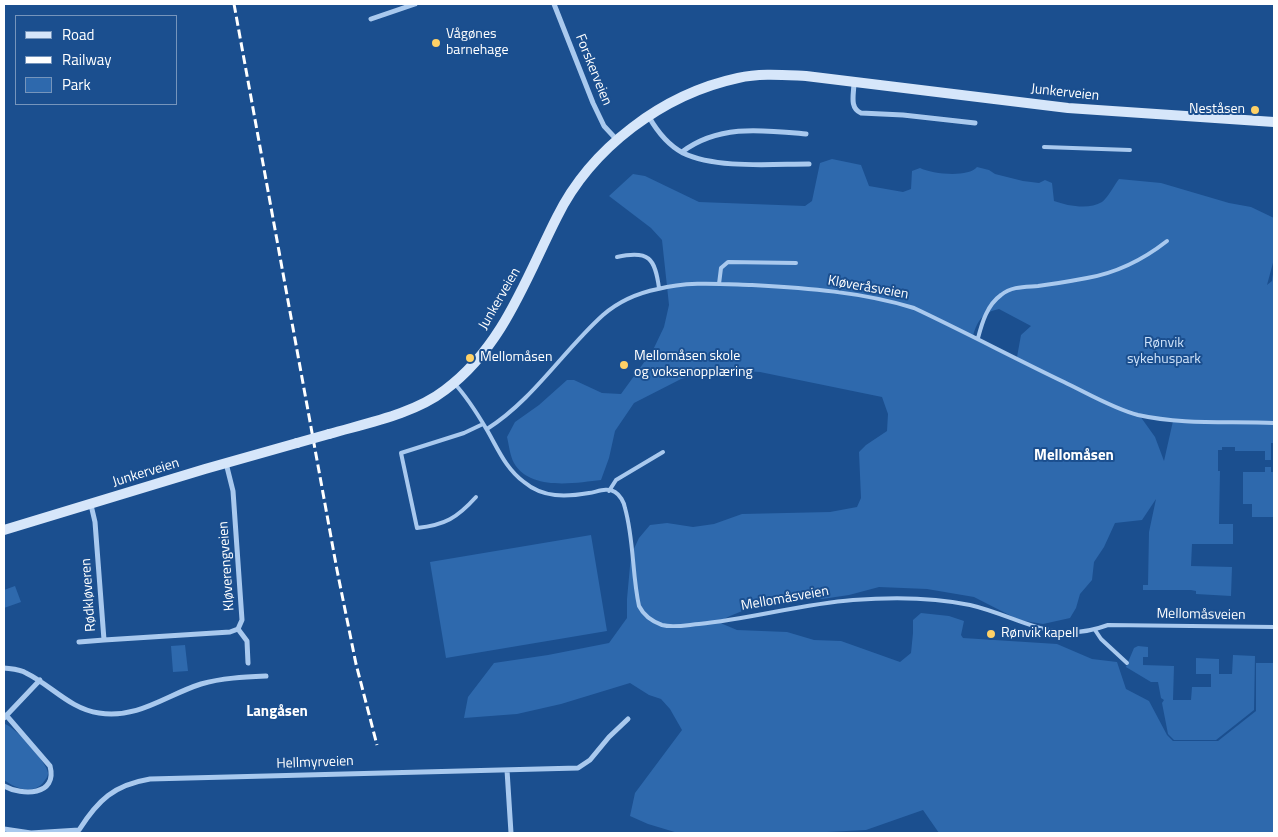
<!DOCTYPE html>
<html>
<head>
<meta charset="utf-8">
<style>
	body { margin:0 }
	#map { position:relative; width:1278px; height:837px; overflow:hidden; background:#1b4f8f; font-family:"Titillium Web",sans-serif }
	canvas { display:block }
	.frame { position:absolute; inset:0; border:5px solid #fff; pointer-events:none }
	.legend { position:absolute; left:15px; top:15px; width:162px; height:90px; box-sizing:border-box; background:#1b4f8f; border:1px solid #7695bc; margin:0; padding:6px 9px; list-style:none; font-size:15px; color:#fff }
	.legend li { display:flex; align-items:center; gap:10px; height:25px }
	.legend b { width:25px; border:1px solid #7695bc }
</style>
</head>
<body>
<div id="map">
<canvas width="1278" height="837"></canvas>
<div class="frame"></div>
<ul class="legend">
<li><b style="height:6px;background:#d6e6fa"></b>Road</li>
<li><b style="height:6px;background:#fff"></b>Railway</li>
<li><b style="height:14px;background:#2e69ad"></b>Park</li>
</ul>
</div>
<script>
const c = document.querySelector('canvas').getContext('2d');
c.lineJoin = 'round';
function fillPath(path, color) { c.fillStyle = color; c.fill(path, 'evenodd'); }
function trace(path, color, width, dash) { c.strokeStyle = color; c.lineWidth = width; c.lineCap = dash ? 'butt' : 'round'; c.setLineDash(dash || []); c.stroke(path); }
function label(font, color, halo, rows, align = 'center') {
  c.font = font + ' "Titillium Web",sans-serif'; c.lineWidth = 4; c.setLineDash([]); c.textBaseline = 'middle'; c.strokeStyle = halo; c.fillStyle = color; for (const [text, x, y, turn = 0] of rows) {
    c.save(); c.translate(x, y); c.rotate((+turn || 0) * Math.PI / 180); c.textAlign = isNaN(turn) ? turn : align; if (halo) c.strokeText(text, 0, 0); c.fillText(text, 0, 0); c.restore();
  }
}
fillPath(new Path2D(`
	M832,159l29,6 8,21 34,6 8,-3 1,-18 8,-3c12,6 48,10 57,-1l12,3 6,4 28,7 16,2 6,-3 7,3 2,18c14,5 35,9 48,1 5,-3 13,-18 17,-23l42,4 68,20 22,4 23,11v41l-7,26 5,-4 2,-14v176h-3v17h-6v-9h-30v-4h-13v3h-4v21h2l-1,53h14v20h-41l-1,22 41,1 -1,29 -35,-2v-3l-5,-1h-48v-5h5l1,-53 7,-33 -14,21 -27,3 -11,24 -10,15 -2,18 -12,14 -4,14 -6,10 -27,6 -24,-4 -45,-23 -47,-8 -48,-2 -30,8 -27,4 -22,-6 -26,5 -44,18 -12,6 19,8 50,2 27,8 27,1 59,21 11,-9 2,-20v-13l8,-7 28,3 15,5 -3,14 2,3 94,6 35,15 25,3 9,27 23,12 18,34 6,6h45l38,-30v-48h18v170h-335l-16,-23 -57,20 -58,3h-130l-30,-9 -18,-8 5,-23 47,-63 -12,-21 -9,-10 -12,-4 -19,-12 -69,21 -44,10 -53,4 4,-21 26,-34 54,-8 61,-12 18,-25v-19l4,-44 8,-17 11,-13 17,-2 26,4 21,-3 28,-10 88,-2 27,-5 4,-9 -2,-46 7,-7 21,-14 1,-17 -6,-17 -122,-25 -43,-3 -36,10 -47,24 -19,28 -6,27 -8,22c-26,3 -71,11 -87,-17 -4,-7 -5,-18 -7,-26l8,-15 24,-17 28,-25h7l28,13 19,1 32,-44 11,-23 5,-22 -7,-65 -11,-12 -42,-32 24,-22 12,2 54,26 106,4 7,-5 8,-38zM999,309l32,17 -10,9 -4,22 -44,-21c4,-15 10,-24 26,-27zM1140,416l33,5 -9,40 -9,-24z
	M1265,467h6v5h3v45h-22v-13h-9v-32h22z
	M591,535l16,96 -161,27 -16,-96z
	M15,586l6,16 -17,6v-18z
	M185,645l3,26 -15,1 -2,-26z
	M1138,646l10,1v10h-5v8l31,1 -1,34h18l1,-13h19v-13h-15v-16l23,1v15h13l1,-19 22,1 -1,54 -38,30h-42l-6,-6 -6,-31 2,-3 -3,-2 -3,-16h-7l-25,-15 8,-19z
	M5,724c10,3 42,38 43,49 0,4 -3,7 -5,10 -11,12 -28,5 -39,-3z`), '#2e69ad');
trace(new Path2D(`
	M1044,147l86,3
	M617,257c32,-7 38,1 42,31
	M719,284l2,-16 7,-6 68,1
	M978,338c4,-15 9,-33 23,-43 11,-9 24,-8 37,-9 16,-2 33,-5 49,-8 29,-5 57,-19 80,-37
	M454,383c13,14 23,30 33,47 11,19 19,39 37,52 19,16 42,15 65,11 8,-1 18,-6 26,-1 5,3 9,10 10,16 9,32 7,66 14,98 5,10 12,15 23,19 11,3 25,0 37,-1 52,-5 102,-20 154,-24 38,-3 79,-3 117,5 52,12 81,41 138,20l166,2
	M487,429c46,-29 76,-78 116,-114 15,-13 35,-22 55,-26 30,-8 63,-5 94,-4 55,3 110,7 162,23 51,24 100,50 150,74 23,11 50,27 74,33 45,10 90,6 136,8
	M609,491l7,-11 47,-28
	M476,497c-19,21 -31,28 -59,31l-16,-75 63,-20 19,-9
	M1095,630l6,9 26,24`), '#a9c9ee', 4);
trace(new Path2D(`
	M554,4l39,99 11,23 13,14
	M371,19l44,-15
	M854,82c0,12 -5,26 7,31l42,2 72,8
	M649,117c8,14 19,28 34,36 33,16 89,11 126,11
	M682,152c37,-28 81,-22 124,-18
	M226,463l7,28 9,129 -4,9
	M91,505l4,17 9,118 126,-8 8,-3
	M238,629l9,12 1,22
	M79,642l25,-2
	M4,668c7,1 16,1 22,5 25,12 44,36 73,40 40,6 67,-18 102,-29 21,-6 43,-7 65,-8
	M4,718l36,-38
	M507,770l4,63
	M4,786c18,10 54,10 46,-20l-44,-51
	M4,829l27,4 48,-3c19,-30 35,-45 71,-51l428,-11 12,-8 19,-23 19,-18`), '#a9c9ee', 5);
trace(new Path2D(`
	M329,434c38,-11 85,-20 116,-44 58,-43 81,-112 112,-173 34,-69 106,-123 181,-139 22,-5 45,-3 68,-2l262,32 206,14
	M4,530l201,-61 92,-26`), '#d6e6fa', 10);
trace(new Path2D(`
	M234,4l103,566 19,94 21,81`), '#fff', 3, [9, 4]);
trace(new Path2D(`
	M297,443l32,-9`), '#d6e6fa', 10);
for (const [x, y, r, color] of [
	[436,43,5,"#ffd166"],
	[1255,110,5,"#ffd166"],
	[470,358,5,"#ffd166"],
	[624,365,5,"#ffd166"],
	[991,634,5,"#ffd166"]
]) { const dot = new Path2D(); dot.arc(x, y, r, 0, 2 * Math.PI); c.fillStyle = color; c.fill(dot); trace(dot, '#1b4f8f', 2); }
label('14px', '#fff', '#1b4f8f', [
	["Vågønes",446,35],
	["barnehage",446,51],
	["Neståsen",1245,110,"right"],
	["Mellomåsen skole",634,357],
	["og voksenopplæring",634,373],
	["Mellomåsen",480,358],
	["Rønvik kapell",1001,634]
], 'left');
label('14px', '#fff', '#1b4f8f', [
	["Forskerveien",593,70,68],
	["Junkerveien",1065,93,6],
	["Kløveråsveien",868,288,10],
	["Junkerveien",500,299,-60],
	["Junkerveien",146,473,-17],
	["Kløverengveien",227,566,-94],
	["Rødkløveren",89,595,-94],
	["Mellomåsveien",785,599,-10],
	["Mellomåsveien",1201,615,1],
	["Hellmyrveien",315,763,-2]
]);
label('14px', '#cfe3fa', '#1b4f8f', [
	["Rønvik",1164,344],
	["sykehuspark",1164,360]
]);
label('bold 15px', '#fff', '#1b4f8f', [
	["Mellomåsen",1074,456],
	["Langåsen",277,712]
]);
</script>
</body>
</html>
